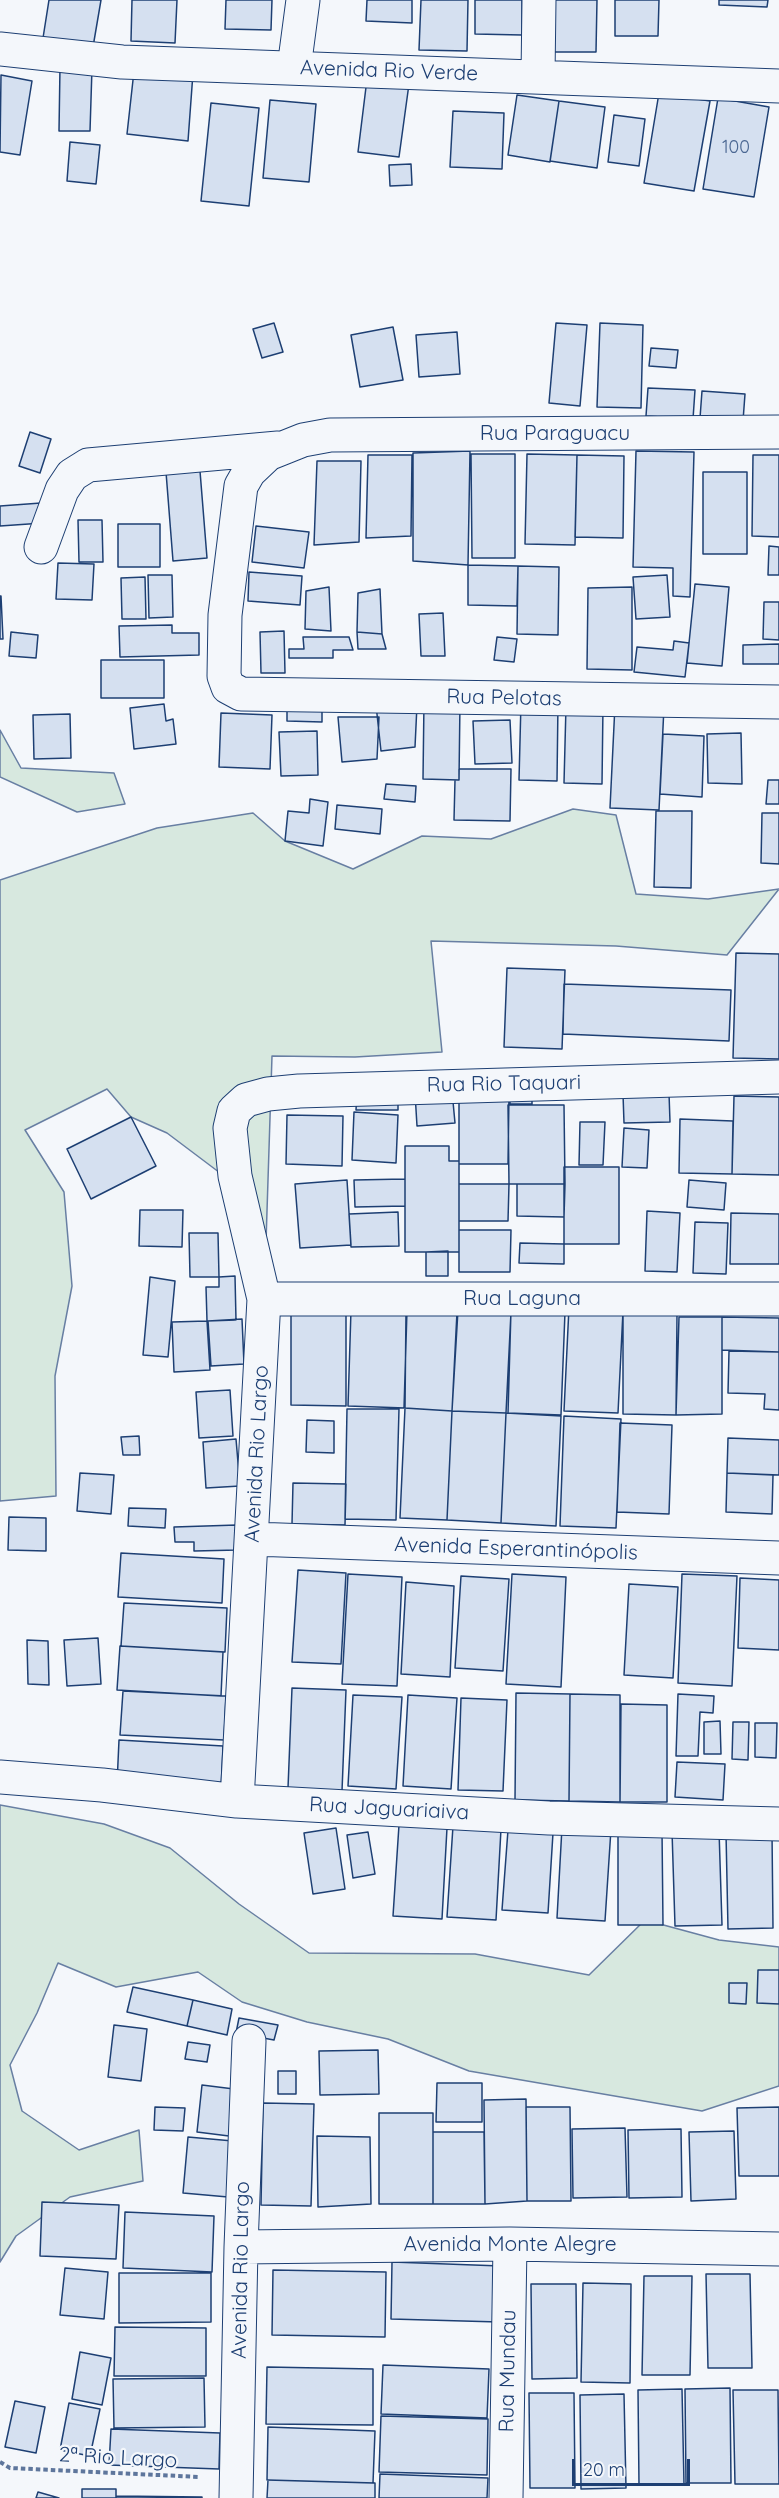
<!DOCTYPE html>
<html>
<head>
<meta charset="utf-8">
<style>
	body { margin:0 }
	#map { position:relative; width:779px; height:2498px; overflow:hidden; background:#f4f7fb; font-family:Quicksand,sans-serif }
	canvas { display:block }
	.scale { position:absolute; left:572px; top:2459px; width:118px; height:27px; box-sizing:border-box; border:3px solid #1d3f73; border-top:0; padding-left:8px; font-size:18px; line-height:21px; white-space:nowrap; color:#1d3f73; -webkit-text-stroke:4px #f4f7fb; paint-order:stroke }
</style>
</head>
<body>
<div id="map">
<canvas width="779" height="2498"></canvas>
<div class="scale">20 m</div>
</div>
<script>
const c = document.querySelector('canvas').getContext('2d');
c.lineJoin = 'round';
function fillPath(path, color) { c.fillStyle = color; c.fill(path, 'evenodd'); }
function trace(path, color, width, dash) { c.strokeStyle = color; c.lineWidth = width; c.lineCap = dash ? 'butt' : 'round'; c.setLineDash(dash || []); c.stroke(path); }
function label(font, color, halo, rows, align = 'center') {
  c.font = font + ' Quicksand,sans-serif'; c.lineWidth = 4.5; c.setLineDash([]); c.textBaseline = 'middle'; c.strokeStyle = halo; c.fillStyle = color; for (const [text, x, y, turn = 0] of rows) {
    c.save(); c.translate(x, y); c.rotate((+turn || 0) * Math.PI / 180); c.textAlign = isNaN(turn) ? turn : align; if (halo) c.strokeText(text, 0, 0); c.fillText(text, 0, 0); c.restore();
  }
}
const green = new Path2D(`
	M0,730l21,38 93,5 11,31 -48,8 -77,-35z
	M573,809l43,6 20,79 72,5 71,-10 -52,66 -111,-9 -185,-5 11,111 -87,5 -83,-1 -8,248 -16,-110 -81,-61 -36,-16 -24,-28 -82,41 39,62 8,94 -17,90 1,120 -56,5v-621l157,-52 96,-15 32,28 68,28 69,-33 69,3z
	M0,1805l104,19 66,24 69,56 70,49 166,1 114,21 56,-55 74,20 60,7v139l-77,25 -233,-40 -81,-32 -81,-17 -65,-20 -44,-30 -82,15 -58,-24 -21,50 -27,52 12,46 57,39 60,-20 4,51 -73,16 -54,39 -16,26z`);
fillPath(green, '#d7e8df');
trace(green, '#687fa3', 1.5);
const building = new Path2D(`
	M49,0h52l-8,47 -50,-9z
	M132,0h45l-2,43 -44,-2z
	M226,0h46l-1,30 -46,-1z
	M367,0h45v23l-46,-2z
	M421,0h47l-1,51 -48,-1z
	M475,0h47v35l-47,-1z
	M550,0h47l-1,52h-46z
	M615,0h44l-1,36h-43z
	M719,0h49l-1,7 -48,-2z
	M60,67l32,1 -2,63h-31z
	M134,71l59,2 -5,68 -61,-7z
	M1,75l31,6 -12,74 -20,-3z
	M367,79l42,5 -10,73 -41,-5z
	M659,93l51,8 -16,90 -50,-8z
	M517,95l42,6 -9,61 -42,-7z
	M718,98l51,9 -15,90 -51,-8z
	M270,100l46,4 -7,78 -46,-4z
	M559,101l46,6 -8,61 -47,-7z
	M211,103l48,5 -10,98 -48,-5z
	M453,111l51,2 -2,56 -52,-2z
	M614,115l31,4 -6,47 -31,-4z
	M70,142l30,3 -4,39 -29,-3z
	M411,164l1,21 -22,1 -1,-21z
	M274,323l9,29 -21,6 -9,-29z
	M556,323l31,2 -7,81 -31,-3z
	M600,323l43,2 -2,83 -44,-1z
	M393,327l10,53 -43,7 -9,-52z
	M457,332l3,42 -41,3 -3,-42z
	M651,348l27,2 -2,18 -27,-2z
	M648,388l47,2 -2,29 -47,-3z
	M702,391l43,3 -2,27 -43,-3z
	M30,432l21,7 -11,34 -21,-7z
	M470,451l-2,114 -55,-4v-108z
	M636,451l58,1 -4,145 -17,-1v-28l-40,-1z
	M471,454h44v104h-43z
	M527,454l50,1 -2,90 -50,-1z
	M368,455h44l-1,81 -45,2z
	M577,455l47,1 -1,82 -48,-1z
	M753,455h26v82l-27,-1z
	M317,461h44l-2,81 -45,3z
	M200,471l7,87 -34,3 -7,-89z
	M703,472h44v82h-44z
	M41,503l2,20 -43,3v-20z
	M78,520h24l1,42h-24z
	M118,524h42v43h-42z
	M256,526l53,6 -5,36 -52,-6z
	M769,546l10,1v28h-11z
	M58,563l36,1 -2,36 -36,-1z
	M468,565l50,1 -1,40 -49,-1z
	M518,566l41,1 -1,68 -41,-1z
	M249,572l53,4 -2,29 -52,-4z
	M148,575h24l1,42 -24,1z
	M667,575l3,42 -34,2 -3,-42z
	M145,577l1,42h-24l-1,-41z
	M695,584l34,3 -7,79 -35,-3z
	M329,587l2,44 -26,-2 1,-38z
	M632,587v83l-45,-1 1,-81z
	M380,589l2,45 -25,-2 1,-39z
	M0,596h1l2,43h-3z
	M764,602h15v38l-16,-1z
	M443,613l2,43h-24l-2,-42z
	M172,625v8h27v22l-79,2 -1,-31z
	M284,631l1,42h-24l-1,-41z
	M11,632l27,3 -2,23 -27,-2z
	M357,632l25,2 4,15h-28z
	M303,637h46l4,13h-20v8h-44v-9h15z
	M497,637l20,2 -3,23 -20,-2z
	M674,641l15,2 -4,34 -51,-5 3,-25 36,3z
	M779,644v20h-36v-19z
	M101,660h63v38h-63z
	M287,700l35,1v21l-35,-1z
	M424,701l36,1 -1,78 -36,-1z
	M521,702l37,1 -1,78 -38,-1z
	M164,704l2,17 7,-2 3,25 -42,5 -4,-41z
	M376,705h41l-2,42 -34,4z
	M615,705l49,2 -5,103 -49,-2z
	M566,706h37l-1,78 -38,-1z
	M221,713l51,2 -2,54 -51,-2z
	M70,714l1,44 -37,1 -1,-44z
	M338,717h41l-2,42 -35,3z
	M510,720l2,43 -37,1 -2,-43z
	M317,731l1,44 -37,1 -2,-44z
	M741,733l1,51 -34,-1 -1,-49z
	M663,734l41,2 -2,61 -42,-3z
	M459,769h52l-1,52 -56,-1 1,-40h4z
	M768,780h11v24h-13z
	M386,784l30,2 -1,16 -31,-3z
	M310,799l18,3 -5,44 -38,-5 3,-30 21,2z
	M337,805l45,4 -2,25 -45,-5z
	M656,811h36l-1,77 -37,-1z
	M762,813h17v51l-18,-1z
	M736,953l43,1v105l-46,-1z
	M507,968l58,2 -3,79 -58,-2z
	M564,984l167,6 -2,51 -166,-7z
	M510,1089h22v15h-22z
	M452,1091l3,32 -38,3 -2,-33z
	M357,1092l41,1v17h-42z
	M669,1093l1,29 -46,1 -1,-29z
	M459,1094h50l-1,70h-49z
	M734,1096l45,1v78l-47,-1z
	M508,1105h56l1,79h-56z
	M354,1112l44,3 -2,48 -44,-3z
	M287,1115l56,1 -1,50 -56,-2z
	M131,1117l25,49 -65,33 -24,-50z
	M680,1119l53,2 -1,53 -53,-1z
	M580,1122h25l-2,43h-24z
	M624,1128l25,2 -2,38 -25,-1z
	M405,1146h44v15h10v91h-54z
	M564,1167h55v77h-55z
	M405,1179v27l-50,1 -1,-27z
	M347,1180l4,65 -51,3 -5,-64z
	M689,1180l37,3 -2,27 -37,-3z
	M459,1184h50l-1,37h-49z
	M517,1184h48l-1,33 -47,-1z
	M140,1210h43l-1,37 -43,-1z
	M647,1211l33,2 -3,59 -32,-1z
	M398,1212l1,34 -48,1 -2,-33z
	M731,1213l48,1v50h-49z
	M695,1222l33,1 -2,51 -33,-1z
	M459,1230h52l-1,42h-51z
	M189,1233h29l1,44h-29z
	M520,1243l44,1v20l-45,-1z
	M448,1251v25h-22v-24z
	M235,1276l1,44 -29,1 -1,-34h13v-10z
	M150,1277l25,4 -7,76 -25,-2z
	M569,1307l54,4 -5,102 -54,-2z
	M351,1310l55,2 -1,96 -57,-2z
	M407,1310l50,2 -5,99 -48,-3z
	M458,1310l53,2 -5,101 -54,-2z
	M511,1310l54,2 -4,103 -53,-2z
	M291,1311h55v95l-55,-1z
	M623,1314l54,1 -1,100 -53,-1z
	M679,1317h43v97l-46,1z
	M722,1317l57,1v34l-57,-2z
	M242,1319l2,45 -33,2 -3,-45z
	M207,1321l3,49 -36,2 -2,-50z
	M729,1351l50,1v58l-15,-1 1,-15 -37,-1z
	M230,1390l3,46 -34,2 -3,-46z
	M405,1408l47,3 -5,109 -47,-2z
	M347,1409h52l-3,111 -51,-1z
	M452,1411l54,2 -5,110 -54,-3z
	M506,1413l55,3 -5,110 -55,-3z
	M564,1416l57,3 -5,109 -56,-2z
	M307,1420l27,1v32l-28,-1z
	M620,1423l52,2 -3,89 -52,-2z
	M139,1436l1,19h-17l-2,-18z
	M728,1438l51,2v35l-52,-2z
	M236,1439l4,47 -34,2 -3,-46z
	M80,1473l34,2 -3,39 -34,-3z
	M727,1473l46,2 -1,39 -46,-2z
	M293,1483l53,1 -1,41 -53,-1z
	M129,1508l37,1 -1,19 -37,-2z
	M9,1517l37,1v33l-38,-1z
	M237,1525l1,25 -44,1v-9h-19l-1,-15z
	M121,1553l103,6 -2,44 -104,-6z
	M298,1570l48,3 -5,91 -49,-2z
	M348,1574l54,3 -5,109 -55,-2z
	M512,1574l54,3 -5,110 -55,-3z
	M682,1574l55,2 -5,110 -54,-3z
	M461,1576l48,3 -6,92 -48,-3z
	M740,1578l39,2v70l-41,-2z
	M406,1582l48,4 -4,91 -49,-3z
	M629,1584l49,3 -5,91 -49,-3z
	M124,1603l103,5 -2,44 -104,-6z
	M98,1638l3,46 -34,2 -3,-46z
	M27,1640l21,1 1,44 -21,-1z
	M120,1646l103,6 -2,44 -104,-6z
	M292,1688l54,2 -4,101 -54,-3z
	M123,1691l103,5 -2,44 -104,-5z
	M516,1693l54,1 -1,107 -54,-1z
	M570,1694l50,1v107l-51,-1z
	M678,1694l36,2 -1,17 -13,-1 -2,44h-22z
	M353,1695l49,2 -6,92 -48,-3z
	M408,1695l49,3 -6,91 -48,-3z
	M461,1698l46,2 -4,91 -45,-1z
	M621,1704l46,1v97h-47z
	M720,1721l1,33h-17v-32z
	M733,1722h16l-1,38 -16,-1z
	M755,1723h22l-1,35 -21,-1z
	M119,1740l104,6 -2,44 -104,-6z
	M677,1762l48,2 -2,36 -48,-3z
	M399,1825l48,3 -5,91 -49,-3z
	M453,1826l48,3 -5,91 -49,-3z
	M562,1827l49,2 -6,92 -48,-3z
	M336,1828l9,61 -32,5 -9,-61z
	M508,1830l45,3 -5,80 -46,-3z
	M662,1830l1,95h-45v-94z
	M719,1830l3,95 -47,1 -3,-95z
	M368,1832l7,42 -22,4 -6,-43z
	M772,1832l1,96 -45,1 -2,-96z
	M758,1970h21v34l-22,-1z
	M729,1983h18l-1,21 -17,-1z
	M133,1987l60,13 -6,26 -60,-14z
	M193,2000l39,9 -5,26 -40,-9z
	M239,2018l39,7 -4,15 -38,-7z
	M114,2025l33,4 -6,52 -33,-4z
	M188,2042l22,3 -3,17 -22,-3z
	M378,2050l1,44 -59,1 -1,-44z
	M278,2071h18v23h-18z
	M437,2083h45v39h-46z
	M202,2085l32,4 -5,47 -32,-4z
	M526,2099l1,102 -42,3 -1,-104z
	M263,2103l51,1 -3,102 -50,-1z
	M155,2107l30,1 -2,23 -29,-1z
	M526,2107h44l1,94h-44z
	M779,2107v69h-40l-2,-68z
	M379,2113h54v91h-54z
	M625,2128l2,69 -54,1 -1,-69z
	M681,2129l1,68 -53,1 -1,-68z
	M734,2131l2,68 -45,2 -2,-69z
	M433,2132h51l1,72h-52z
	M317,2136l53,1 1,67 -53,3z
	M188,2137l45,4 -5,56 -45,-4z
	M42,2202l77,3 -3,54 -76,-3z
	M125,2212l89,4 -2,56 -89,-4z
	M392,2262l109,4 -2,56 -108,-3z
	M65,2268l43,4 -4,47 -44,-4z
	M273,2270l113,2 -1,65 -113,-2z
	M119,2273h92v49l-92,1z
	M706,2274h44l2,94h-44z
	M644,2276h48l-2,99h-48z
	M583,2283l48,1 -1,99 -49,-1z
	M531,2284h45l1,94 -45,1z
	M115,2327l91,1v48h-92z
	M80,2352l31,6 -9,47 -30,-6z
	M383,2365l106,4 -2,49 -106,-4z
	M267,2367l106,2v56l-107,-1z
	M204,2378l1,49 -91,1 -1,-49z
	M730,2388l1,95h-45l-1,-94z
	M682,2389l2,95 -45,1 -1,-95z
	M733,2390h45l1,94h-44z
	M529,2393h45l1,95h-45z
	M624,2394l2,94 -45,1 -1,-94z
	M15,2401l30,6 -9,46 -31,-6z
	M69,2403l31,6 -10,47 -30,-6z
	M381,2416l107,3 -1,56 -108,-3z
	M268,2427l107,4 -2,52 -106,-3z
	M111,2429l109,4 -1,36 -110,-4z
	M380,2474l108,4 -1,20h-108z
	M268,2480l107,3v15h-108z
	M82,2489h34v9h-34z
	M38,2492l21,6h-23z
	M116,2496l86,1v1h-86z`);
fillPath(building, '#d5e0f0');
trace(building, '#1d3f73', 1.5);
const street = new Path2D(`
	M0,49l122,13 657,24
	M294,68l9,-68
	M538,76l1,-76
	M779,432l-449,3 -27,5 -35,14 -19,18 -8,14 -16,129 -1,61 4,11 13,7 538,8
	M41,547l21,-57 10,-15 16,-10 190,-17
	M264,1299h515
	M253,1539l526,19
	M0,1777l102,8 135,16 312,17 230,6
	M237,1801l27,-502 -29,-123 -5,-48 4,-17 12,-11 22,-6 31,-3 480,-14
	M241,2247l269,-3 269,5
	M236,2498l5,-251 8,-206
	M506,2498l4,-254`);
trace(street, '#1d3f73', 35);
trace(new Path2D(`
	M0,2462l10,6 190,9`), '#5e769c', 4, [4.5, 3]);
trace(street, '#f4f7fb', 33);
label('18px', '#4b6792', null, [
	["100",736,148]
]);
label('21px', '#1d3f73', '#f4f7fb', [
	["Avenida Rio Verde",389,71,2],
	["Rua Paraguacu",555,434],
	["Rua Pelotas",504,698,1],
	["Rua Rio Taquari",504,1084,-1],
	["Rua Laguna",522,1299],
	["Avenida Rio Largo",257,1454,-87],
	["Avenida Esperantinópolis",516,1549,2],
	["Rua Jaguariaiva",389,1809,3],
	["Avenida Monte Alegre",510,2245],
	["Avenida Rio Largo",241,2270,-89],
	["Rua Mundau",508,2371,-89],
	["2ª Rio Largo",118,2458,3]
]);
</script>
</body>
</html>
